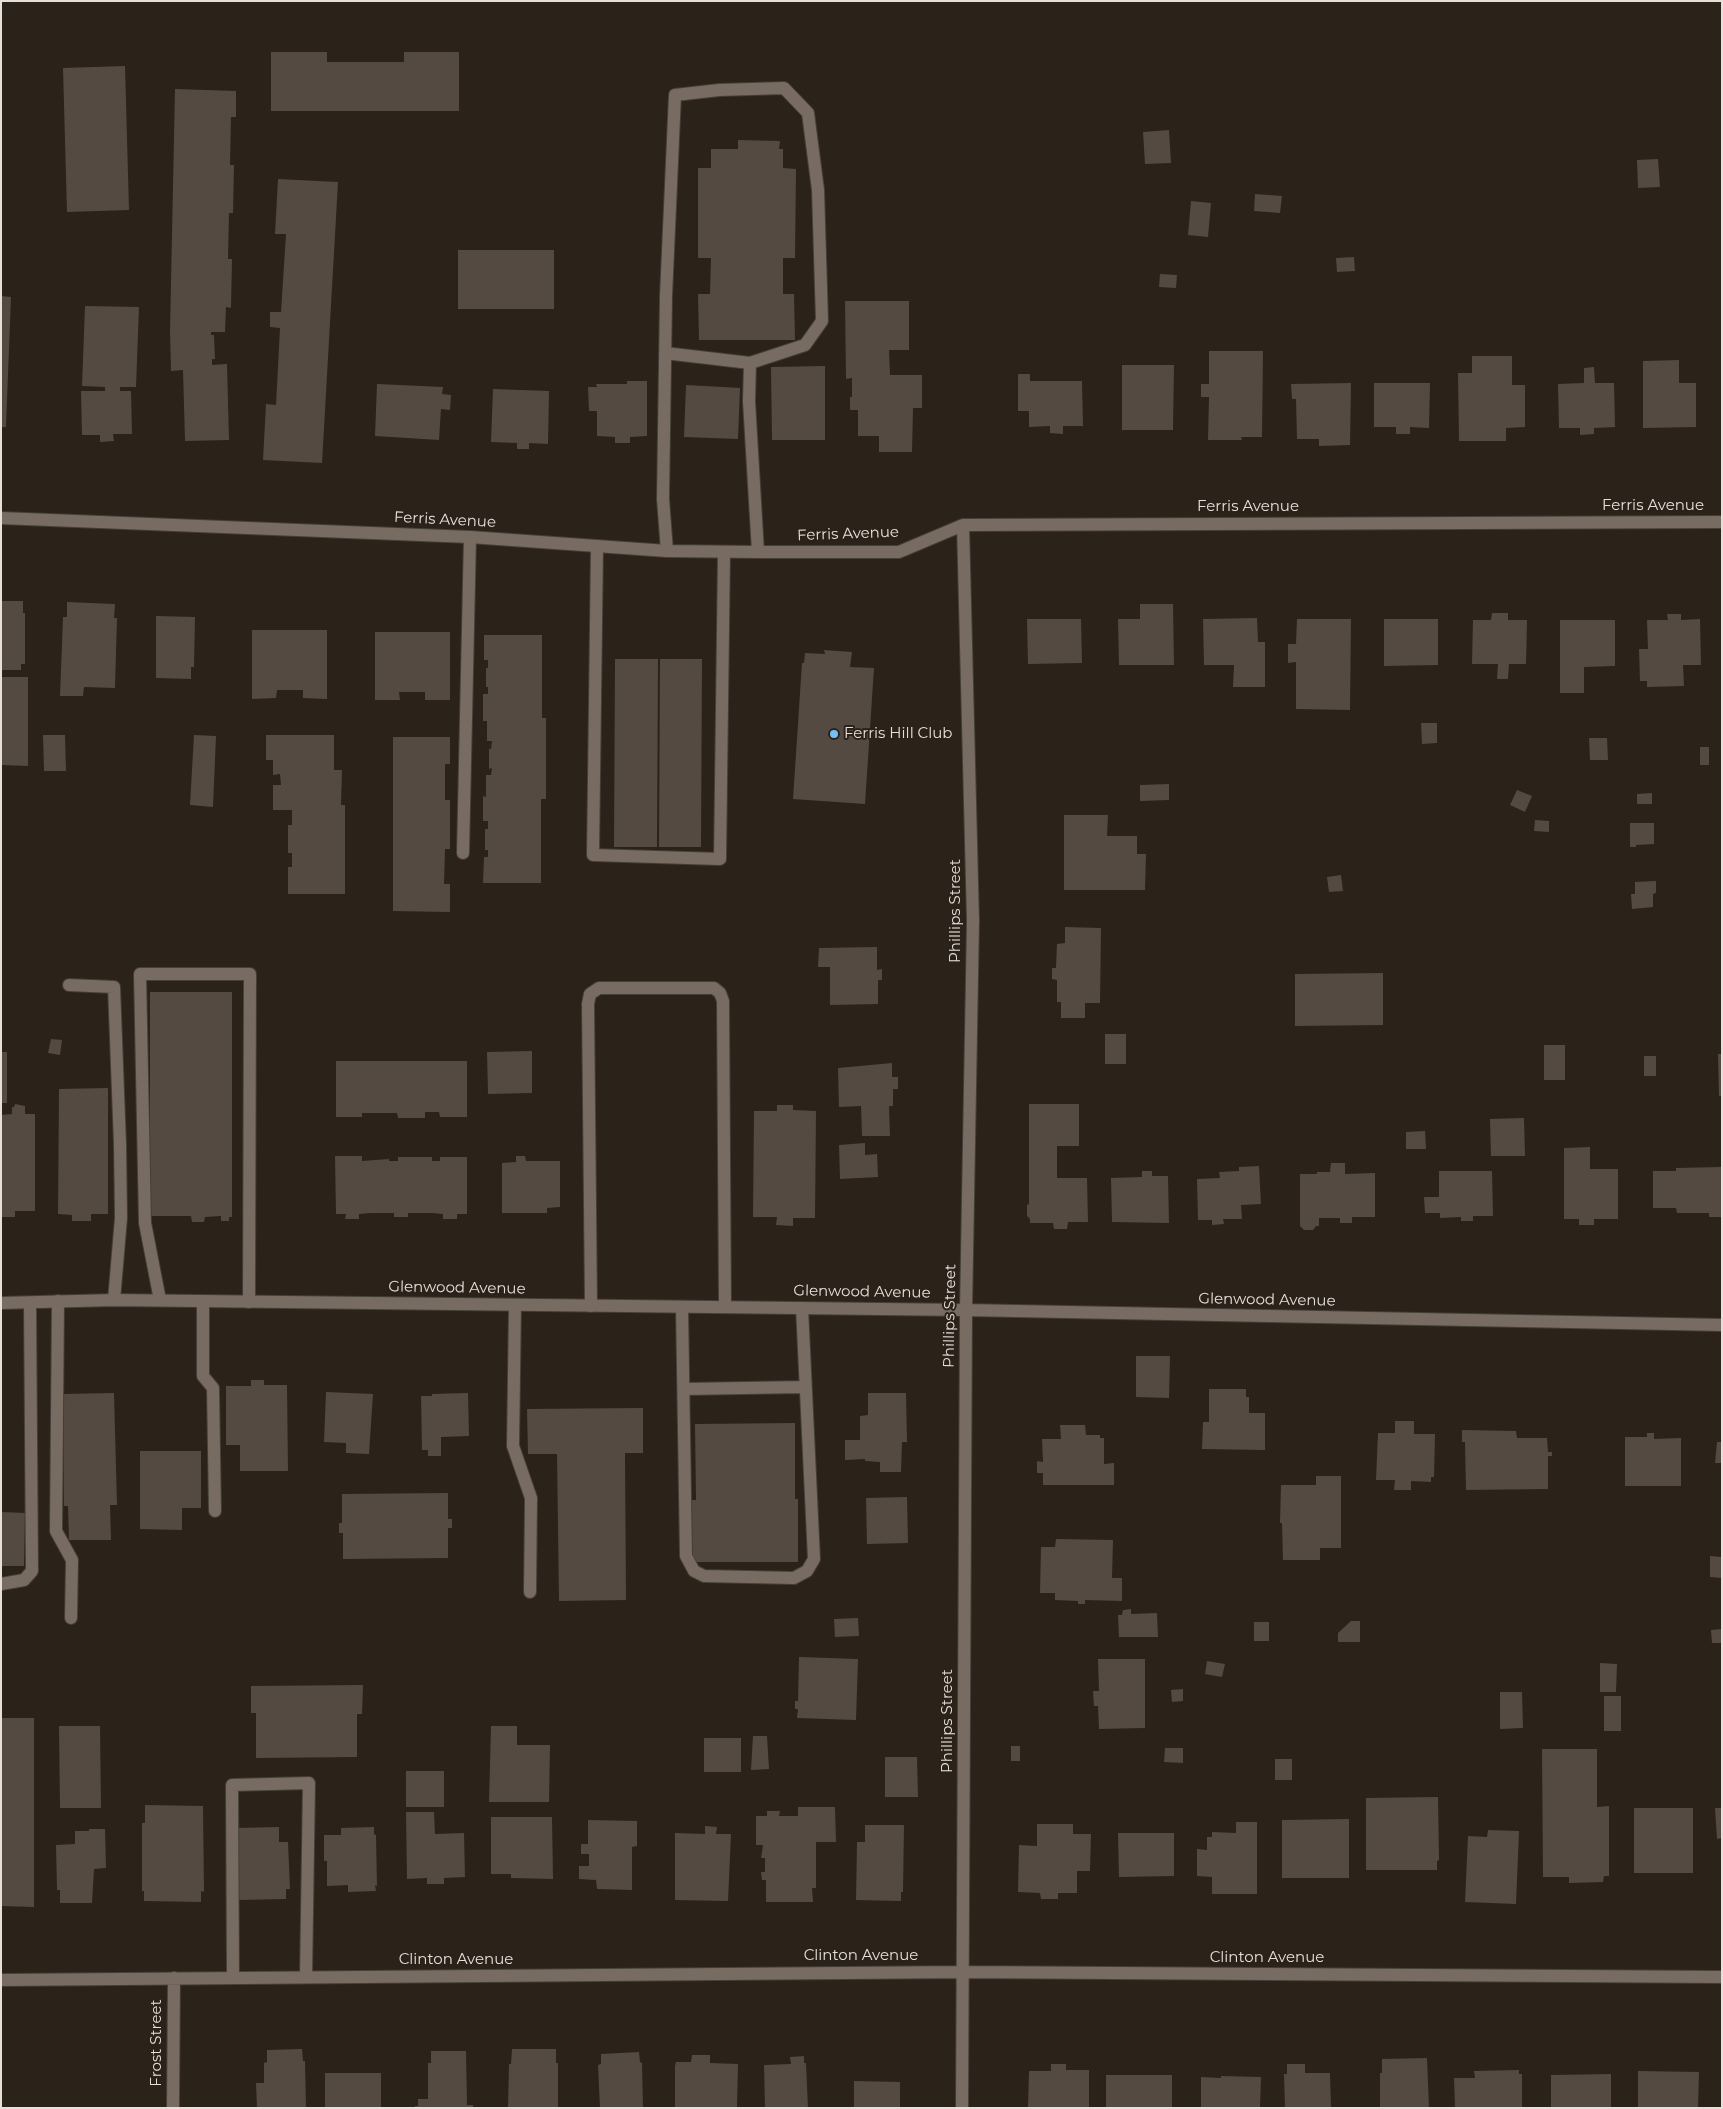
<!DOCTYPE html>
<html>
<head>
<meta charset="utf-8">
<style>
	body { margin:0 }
	#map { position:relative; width:1723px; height:2109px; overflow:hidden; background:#2b2219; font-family:Montserrat,sans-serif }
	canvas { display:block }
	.frame { position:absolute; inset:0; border:2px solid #e6dfda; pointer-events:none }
</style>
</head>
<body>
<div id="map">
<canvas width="1723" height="2109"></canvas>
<div class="frame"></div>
</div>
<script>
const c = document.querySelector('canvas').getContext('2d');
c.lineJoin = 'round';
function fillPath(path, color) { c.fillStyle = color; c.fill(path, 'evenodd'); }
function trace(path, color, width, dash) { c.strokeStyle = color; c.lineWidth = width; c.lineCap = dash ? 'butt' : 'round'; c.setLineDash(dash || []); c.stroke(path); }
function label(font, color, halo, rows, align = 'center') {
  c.font = font + ' Montserrat,sans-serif'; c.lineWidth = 4; c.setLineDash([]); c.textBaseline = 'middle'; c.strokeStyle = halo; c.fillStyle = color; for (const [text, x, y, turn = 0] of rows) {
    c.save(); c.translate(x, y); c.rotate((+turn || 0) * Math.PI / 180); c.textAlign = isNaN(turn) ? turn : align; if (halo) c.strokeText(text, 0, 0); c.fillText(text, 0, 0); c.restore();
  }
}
fillPath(new Path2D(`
	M271,52h56v10h77v-10h55v59h-188z
	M125,66l4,144 -62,2 -4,-144z
	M175,89l61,2v26h-5l-1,48h4l-1,48h-4l-1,46h4l-1,49 -5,-1 -1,25h-14v3h3l1,24h-3v6l15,-1 2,76 -44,1 -2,-71 -12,1 -1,-40z
	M1169,130l2,33 -26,1 -2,-32z
	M738,140l42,1 -1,8h4v19l13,1 -1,89h-12v36h11l1,46h-96l-1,-46h12l1,-36h-13v-90h13v-19h27z
	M1658,159l2,28 -22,1 -1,-28z
	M278,179l60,3 -16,281 -59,-3 3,-56 10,1 4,-77 -10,-1v-15h11l5,-78h-11z
	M1255,194l27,2 -2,17 -26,-2z
	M1191,201l20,2 -3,34 -20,-2z
	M458,250h96v59h-96z
	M1354,257l1,14 -18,1 -1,-14z
	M1160,274l17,1 -1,13 -17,-1z
	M1,296l10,1 -5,130h-5z
	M845,301h64v49h-20l1,25h32v33h-9l-1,44h-33v-16h-21v-26h-8v-13h2v-19l-6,1z
	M85,306l54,1 -3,80h-16v4h11l1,43h-19l1,7 -14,1v-7h-18l-1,-44h24v-4l-23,-1z
	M1209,351h54l-1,86h-21l1,3h-34l1,-43h-8v-13h8z
	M1472,356h40v29h13v42l-19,1v13h-47l-1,-68h14z
	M1679,360v23h17v44l-53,1v-67z
	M1122,365h52l-1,65h-51z
	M825,366v74h-53l-1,-73z
	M1594,367l1,16h19l1,44 -21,1v6l-14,1v-7h-21l-1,-44 26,-1v-15z
	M1018,374h12v7h52l1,45h-20v8l-13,-1v-7l-21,1v-16h-11z
	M627,381h20v55l-17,1v6h-15v-6l-18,-1v-25h-8l-1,-24h9l-1,-3h31z
	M1351,383l-1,62 -31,1v-7h-22l-1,-40h-4l-1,-15z
	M1374,383h56l-1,45 -19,-1v7h-14v-7h-22z
	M377,384l66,3 -1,7 9,1 -1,15 -9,-1 -2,31 -64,-4z
	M686,385l54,3 -2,51 -54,-2z
	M493,389l56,2 -1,53 -19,-1v6h-12v-6l-26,-1z
	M1,601h22v12h2v51h-4v6h-20z
	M67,602l48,2 -1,14h3l-2,70 -31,-1 -1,9h-23l3,-79h4z
	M1140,604h33l1,61h-55l-1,-46h22z
	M1492,613h16v7h19l-1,44h-17l-1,15h-11l1,-15h-26l1,-44h18z
	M1667,614h14v6l19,-1 1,46h-18l1,21 -37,1v-6h-7l-1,-32h9l-1,-29h21z
	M156,616l39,1 -1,50h-3v12l-35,-1z
	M1257,618l1,24h7v45h-32l1,-22h-30l-1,-46z
	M1027,619h54l1,44 -54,1z
	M1297,619h54l-1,91 -54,-1v-47l-8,1v-19h8z
	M1384,619h54v46l-54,1z
	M1560,620h55v46l-31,1v26h-24z
	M252,630h75v69l-24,-1v-8h-26l-1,8 -24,1z
	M375,632h75v68h-25v-8h-26l1,8h-25z
	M484,635h58v83h4v81h-5v84h-58l1,-26h4v-7h-3v-21h3v-8h-5v-25l3,1v-22h5l1,-7 -3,1v-20h2l1,-8h-5v-20h-4v-27h5v-7h-2v-19h2v-8h-4z
	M824,650l28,2 -2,15 24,1 -9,136 -72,-5 9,-136h2l1,-10 20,1z
	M615,659h43l-1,188h-43z
	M660,659h42l-1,188h-42z
	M1,677h27v89l-27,-1z
	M1421,723h16v20l-15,1z
	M43,735h22l1,36h-22z
	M194,735l22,1 -3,71 -23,-2z
	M266,735h68v35h8l-1,35h4v89h-57v-27h4v-14h-4v-28h4v-15h-19v-25h8l-1,-11 -7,1v-15h-7z
	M393,737h57v27h-5v36h5v49h-5l-1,35h6v28l-57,-1z
	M1589,738h18l1,22h-18z
	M1700,747h9v18h-9z
	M1169,784v16l-29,1v-16z
	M1517,790l15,6 -7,16 -15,-7z
	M1652,793v11h-15v-10z
	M1064,815h44l-1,21h30v18h9l-1,36h-81z
	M1535,820l14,1v11l-15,-1z
	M1630,823h24v21l-18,1v2h-6z
	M1341,875l2,16 -14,1 -2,-15z
	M1656,881v12l-3,1v13l-21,2 -1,-15h4v-12z
	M1065,927l36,1 -1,75h-15v15h-24v-16h-4v-22l-5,-1v-11h4l1,-24 8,-1z
	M877,947v23l5,-1v11h-4v24l-48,1v-38h-12l1,-19z
	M1383,973v52l-88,1v-52z
	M150,992h82v225h-3v4h-8v-5l-16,1 -1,5h-12l-1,-6h-41z
	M1105,1034h21v30h-21z
	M51,1039l11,1 -2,15 -12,-2z
	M1544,1045h21v35h-21z
	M532,1051v42l-44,1 -1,-42z
	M1,1052h6v51h-6z
	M1718,1054h4v42h-3z
	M1644,1056h12v20h-12z
	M336,1061h131v56h-27l-1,-5h-14v6h-27l-1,-5h-35v4h-26z
	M892,1063v14h6v12h-5v17h-4l1,30h-28l-1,-30 -22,1 -1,-39z
	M108,1088v126h-17v7h-19v-6l-14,-1 1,-125z
	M15,1104l10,2v8h10v97h-20v6h-13l-1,-102 11,-1v-7h2z
	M1029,1104h50v42h-22v32h30l1,44h-20l-1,7h-13l-1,-6h-23v-4l-3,-3v-11l2,-1z
	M777,1105h16v5l23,1 -1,107h-22v8l-17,-1 1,-8h-24l1,-106h23z
	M1524,1118l1,38h-34l-1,-37z
	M1425,1131l1,18h-20v-17z
	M865,1143v12l12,-1 1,23 -38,2 -1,-34z
	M1590,1147v22h28v50h-24v6h-15v-6h-15v-71z
	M335,1156h27v5l27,-2v2h9v-4h34v4h8v-4h27v57h-10v5h-14v-5l-11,-1h-24v4h-14v-4h-24l-11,1v5h-14l1,-5h-10z
	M516,1156h9l1,5h34v46l-13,1v5h-45v-50l14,-1z
	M1331,1163h14v11l30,-1v44h-23v6h-12v-5h-21v8h-3l-3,4h-9l-4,-4v-52h17v-2h13z
	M1259,1166l2,38 -20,1 1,14h-19l1,5 -12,1v-5h-14l-1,-41 23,-1 -1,-6 20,-1v-4z
	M1722,1167v50h-13v-4h-32l-1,-5h-23v-37h23v-3z
	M1142,1171h10v5h16l1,47 -57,-1 -1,-44 31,-1z
	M1439,1171h53l1,45h-20v5h-12v-4l-21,1v-5h-15l-1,-16h15z
	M1136,1356h34l-1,42 -33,-1z
	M251,1380h13v5h23l1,86h-48v-26h-14v-59h25z
	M1209,1389h37v8h3v16h16v37l-63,-1 1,-27h6z
	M326,1392l47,2 -4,60 -23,-1v-10l-22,-1z
	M114,1393l3,112h-7l1,35h-42l-1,-34h-4l-1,-112z
	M468,1393l1,43 -28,1v19h-13v-6h-6l-1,-54h11v-2z
	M868,1393h38l1,49h-5l-1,30h-21v-10l-15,-1v-2l-20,1v-20h15v-24l8,-1z
	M643,1408v45h-18l1,147 -67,1 -2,-147h-29l-1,-45z
	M1395,1421h19v13h21l-1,43h-3v5l-20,-1v9h-17l1,-10h-19l2,-47h17z
	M795,1423v76h3v63h-106v-62h4l-1,-76z
	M1060,1425h25l1,10h14v3h4v26l10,-1v22h-71v-12h-6v-12l6,1 -1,-23h19z
	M1462,1430l54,1 1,7h30l1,14h4v4h-4v33l-82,1 -1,-48h-3z
	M1647,1433h7v6l27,-1v48h-56v-49h22z
	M1717,1442h5v21h-7z
	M140,1451h61v57h-19v22l-42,-1z
	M1316,1476h25v72h-21v12h-37l-1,-37h-2l1,-38h35z
	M448,1493v26h4v9h-4v30l-105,1v-26h-4v-10h3v-29z
	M907,1497l1,46 -41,1 -1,-46z
	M1,1512l24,1 -1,53h-23z
	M1056,1539l57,1 -1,38h10v23l-37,-1v4h-7v-3l-23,-1v-7h-15l1,-46h14z
	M1710,1556l12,1v21l-12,-1z
	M1131,1609v5l26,-1 1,24h-39l-1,-22h4l1,-5z
	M858,1618l1,18 -24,1 -1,-18z
	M1351,1621h9v21h-22v-9z
	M1254,1622h15v19h-15z
	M1722,1629v14h-10l-1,-13z
	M799,1657l59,2 -2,61 -59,-2 1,-9h-3v-8h3z
	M1098,1659h47v69l-46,1 -1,-23h-4l-1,-15h6z
	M1207,1661l18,3 -3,13 -17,-3z
	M1600,1663l17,1 -1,28h-16z
	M363,1685l-1,29h-5v43l-101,1v-45h-5v-27z
	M1183,1689v12l-11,1 -1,-12z
	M1500,1692h22l1,36 -23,1z
	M1604,1696h17v35h-17z
	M1,1718h33v189l-33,-1z
	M59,1726h41l1,82h-41z
	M491,1726h26v19h33l-1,57h-60z
	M753,1736h14l2,33 -18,1z
	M704,1738h37v34h-37z
	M1011,1746h9v15h-9z
	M1165,1748h18v15l-19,-1z
	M1542,1749h55v58l12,-1v70h-5l-1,6 -34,1v-6h-26z
	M885,1757h32l1,40h-33z
	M1275,1759h17v21h-17z
	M406,1771h38v36h-38z
	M1438,1797l1,63 -2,1v9h-71v-72z
	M145,1805l58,1 1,86 -3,-1v11l-57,-1v-10h-2v-68h3z
	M798,1807h37l1,35h-20v46h-4l1,14h-47v-22h-4l-1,-8h4v-14h-4l2,-13h-7v-29h11v-5h13l-1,5h19z
	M1634,1808h59v65h-59z
	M1715,1808h7v30l-5,1z
	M406,1812h28l1,22 29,-1 1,44 -21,1v6h-17v-6l-20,1z
	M491,1817h61l1,62 -42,-1v-4h-20z
	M1349,1819v59h-67v-58z
	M588,1820l49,1v25l-5,1v43l-35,-1 -1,-9 -17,-1v-13h10v-12h-8v-10h7z
	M1236,1822h21v72h-45v-17l-15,-1v-27l10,1v-13h5v-5l24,1z
	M1037,1824h36v10h18l-1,37h-13v22h-19v6h-17l-1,-6 -22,-1 1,-47 18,1z
	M865,1825h39l-1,67h-2v9l-45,-1 1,-58h8z
	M705,1826l12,1 -1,7h15l-3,67 -53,-1v-67l30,1z
	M279,1827v15h9l2,47h-4v10l-47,1 -3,-72z
	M374,1827v7l2,1 1,51 -2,-1 1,6 -28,1v-7l-21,1v-25h-3v-26h17v-7z
	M89,1829h16l1,39 -12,1 -2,34h-32v-13h-3l-1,-45 19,-1v-13h14z
	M1488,1830l31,1 -3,73 -51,-2 3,-66 19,1z
	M1118,1833h56v43l-55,1z
	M302,2049l1,12h2l1,47h-49l-1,-25h8v-20l3,-1v-12z
	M512,2049h44v14h2v45h-50l1,-44h2z
	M431,2051h35l1,54h6v3h-58v-2h3v-7h10v-36h3z
	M639,2052l1,10 2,1 1,45h-43l-2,-43 3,-1v-10z
	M692,2055h18v8l28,1 -1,43 -62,1v-42l1,-4h15z
	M804,2056v7h2l2,45h-43l-1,-43 27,-1 -1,-7z
	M1427,2058l2,50h-49v-35h2v-14z
	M1051,2064h15v6h23v38h-61l1,-37h22z
	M1287,2064h18v9h25l1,35h-46l-1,-34h3z
	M1519,2070v4h3v34h-67l-1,-30h21l-1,-7z
	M1638,2071l61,1 -1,36h-60z
	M325,2073h56v35h-56z
	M1611,2074v34h-60v-33z
	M1106,2075h66v33h-66z
	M1221,2076l40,1 -1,31h-59v-31l20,1z
	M854,2081l46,1v26h-46z`), '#554a41');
const lane = new Path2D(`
	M665,353l85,10 55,-18 17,-24 -4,-131 -10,-77 -24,-25 -65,2 -44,5 -9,201 -3,203 4,52
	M750,363l-1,38 9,151
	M597,546l-4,309 127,4 4,-307
	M463,853l7,-316
	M69,985l45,2 6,157 1,74 -7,82
	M160,1300l-15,-77 -5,-249h110l-1,328
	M58,1301l-2,230 16,29 -1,58
	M203,1301v75l10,12 2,123
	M515,1305l-2,141 18,52 -1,94
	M591,1306l-3,-302 2,-10 9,-6h115l6,5 3,8 2,306
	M682,1307l4,249 8,15 10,5 90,2 13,-7 7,-12 -12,-251
	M684,1389l121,-2
	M1,1584l23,-4 8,-9 -2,-268
	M233,1978l-1,-193 77,-2 -3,194`);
const street = new Path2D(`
	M1,518l469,19 197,14 91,1h141l64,-27 759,-3
	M1,1303l113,-3 852,10 756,15
	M1,1980l962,-8 759,5
	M173,2108l1,-130
	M962,2108l4,-798 7,-389 -10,-396`);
trace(lane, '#463e38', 14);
trace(street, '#463e38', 14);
trace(lane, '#786c62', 12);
trace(street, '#786c62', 12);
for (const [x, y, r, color] of [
	[834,734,5,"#74c0f6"]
]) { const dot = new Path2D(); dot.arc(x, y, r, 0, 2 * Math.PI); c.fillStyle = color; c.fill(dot); trace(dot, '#2b2219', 2); }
label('15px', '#e6dfda', '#2b2219', [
	["Ferris Avenue",1653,506],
	["Ferris Avenue",1248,507],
	["Ferris Avenue",445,520,3],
	["Ferris Avenue",848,534,-2],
	["Phillips Street",956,911,-90],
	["Glenwood Avenue",457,1288,1],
	["Glenwood Avenue",862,1292,1],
	["Glenwood Avenue",1267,1300,1],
	["Phillips Street",950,1316,-89],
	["Phillips Street",948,1721,-90],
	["Clinton Avenue",861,1956],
	["Clinton Avenue",1267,1958],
	["Clinton Avenue",456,1960],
	["Frost Street",157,2043,-90]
]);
label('15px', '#e6dfda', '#2b2219', [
	["Ferris Hill Club",844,734]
], 'left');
</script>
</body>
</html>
